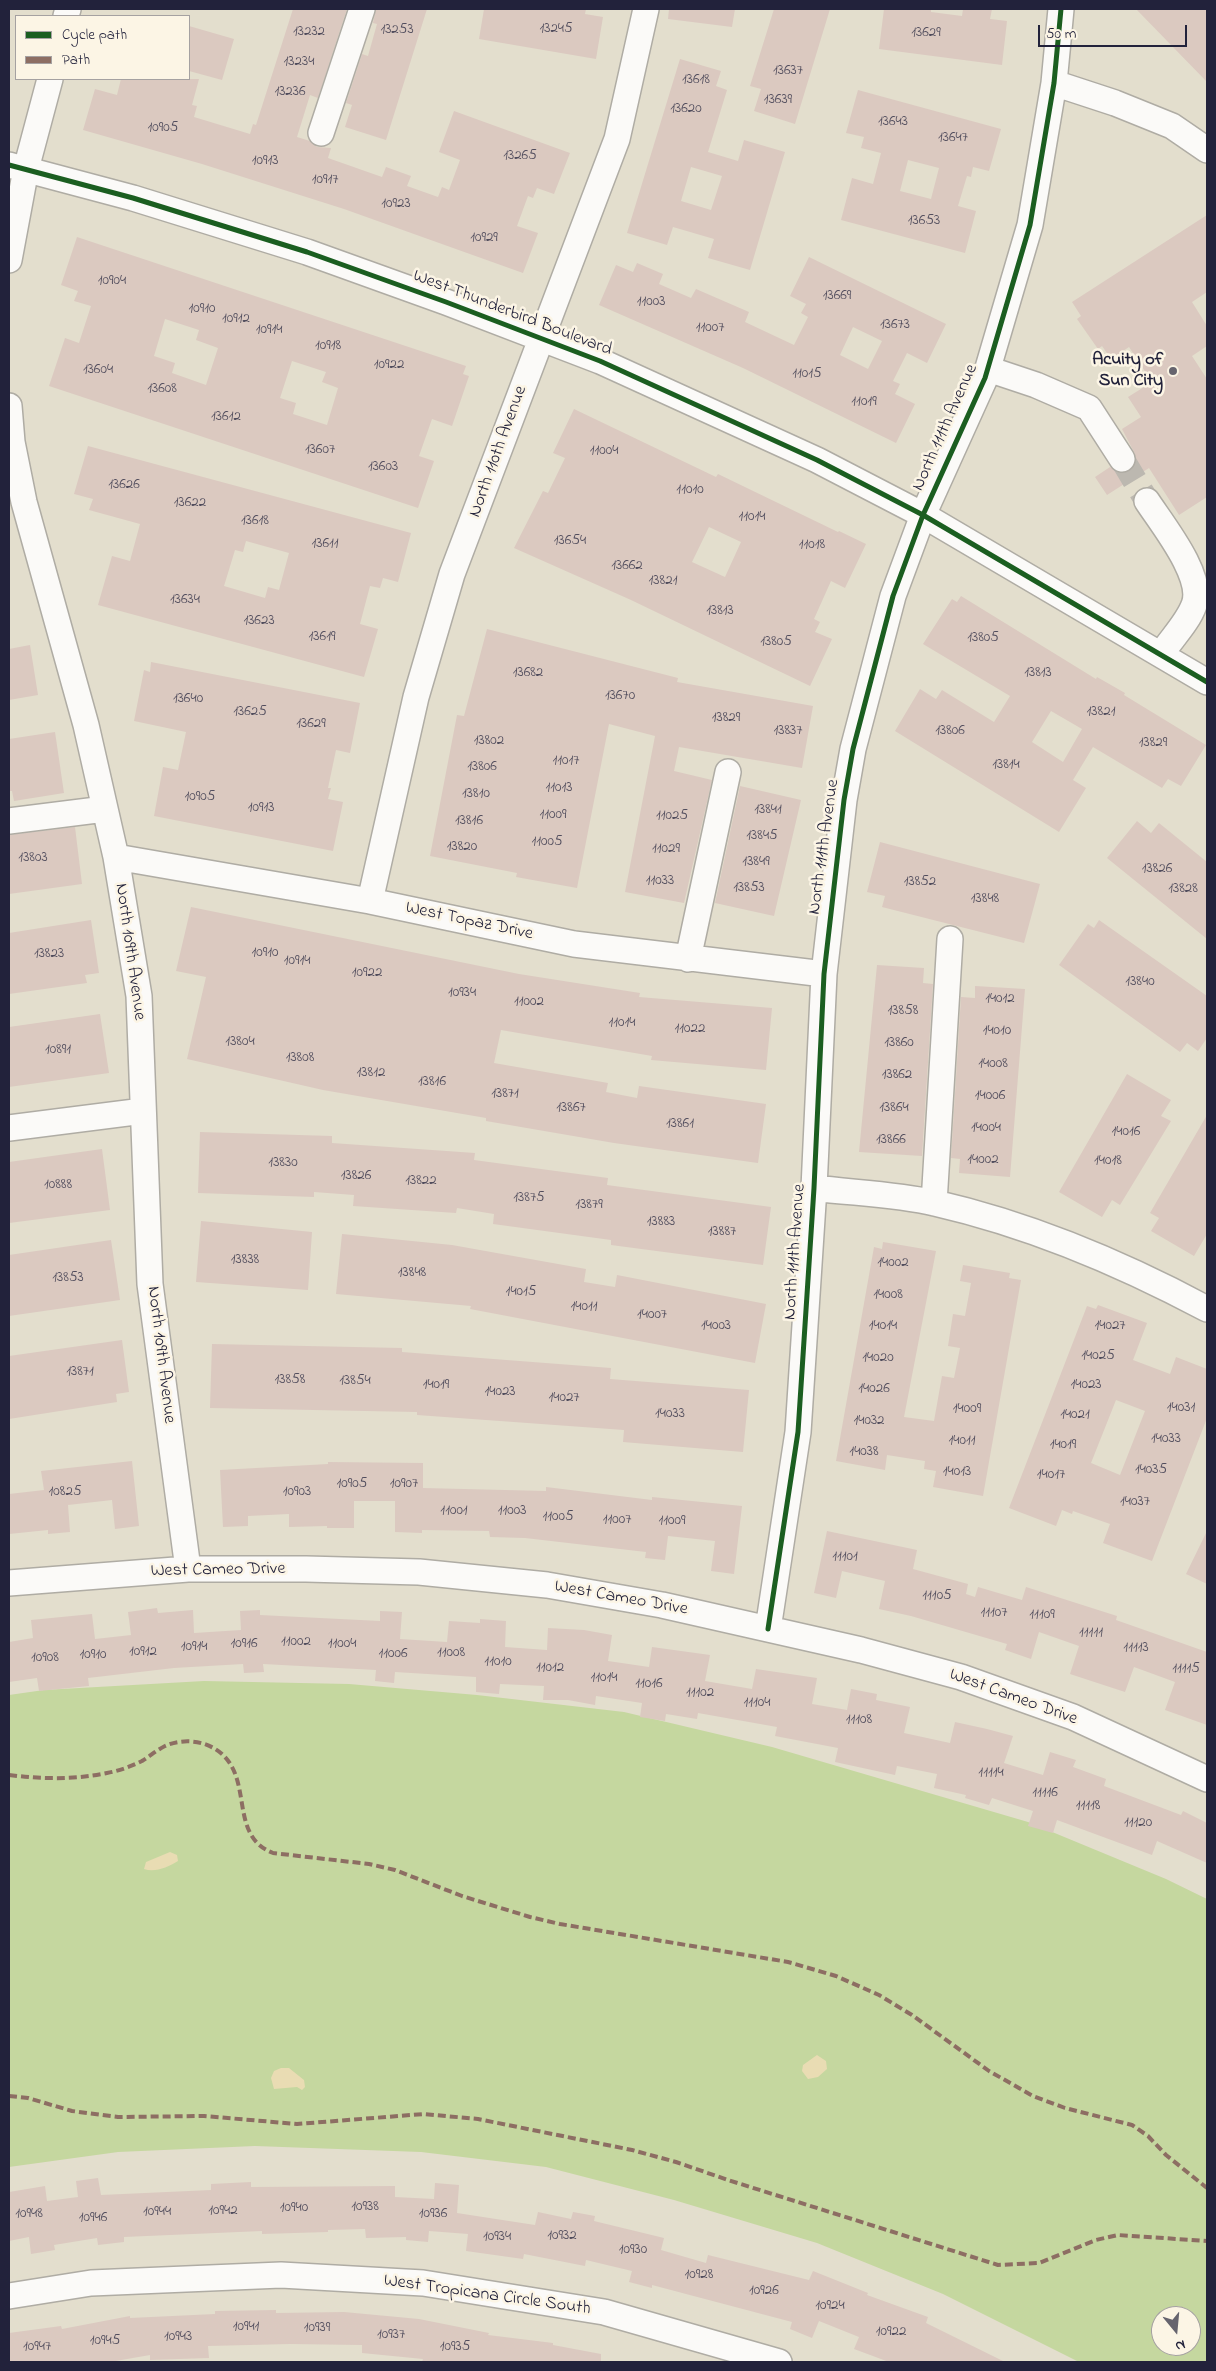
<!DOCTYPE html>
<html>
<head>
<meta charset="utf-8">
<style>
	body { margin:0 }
	#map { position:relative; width:1216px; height:2371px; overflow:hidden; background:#e3decd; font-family:"Indie Flower",sans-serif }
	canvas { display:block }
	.frame { position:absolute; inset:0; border:10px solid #22223b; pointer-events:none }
	.legend { position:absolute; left:15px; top:15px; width:175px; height:65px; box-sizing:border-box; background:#fcf5e5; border:1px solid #a5a1a1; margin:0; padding:6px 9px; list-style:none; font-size:15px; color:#22223b }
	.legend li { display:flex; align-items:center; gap:10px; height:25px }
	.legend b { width:25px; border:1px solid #a5a1a1 }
	.north { position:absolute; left:1151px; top:2306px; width:50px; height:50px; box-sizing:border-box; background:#fcf5e5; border:1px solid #a5a1a1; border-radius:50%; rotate:163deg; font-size:14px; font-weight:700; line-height:20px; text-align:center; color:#22223b }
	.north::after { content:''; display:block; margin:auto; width:18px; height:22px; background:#66646e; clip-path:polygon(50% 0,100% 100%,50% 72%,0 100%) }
	.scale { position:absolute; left:1038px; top:25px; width:149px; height:22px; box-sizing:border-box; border:2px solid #22223b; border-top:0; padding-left:6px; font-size:15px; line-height:18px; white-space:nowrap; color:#22223b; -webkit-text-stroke:4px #fcf5e5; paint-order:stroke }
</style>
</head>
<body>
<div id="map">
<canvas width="1216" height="2371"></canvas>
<div class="frame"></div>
<ul class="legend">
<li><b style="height:6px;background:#1b5e20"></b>Cycle path</li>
<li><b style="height:6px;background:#8d6e63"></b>Path</li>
</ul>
<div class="north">N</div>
<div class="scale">50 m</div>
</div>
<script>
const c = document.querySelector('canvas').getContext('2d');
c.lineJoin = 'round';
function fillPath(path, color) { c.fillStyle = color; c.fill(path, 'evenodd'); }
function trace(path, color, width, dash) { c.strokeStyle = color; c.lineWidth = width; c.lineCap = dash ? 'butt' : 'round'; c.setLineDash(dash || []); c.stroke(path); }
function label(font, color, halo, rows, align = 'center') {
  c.font = font + ' "Indie Flower",sans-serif'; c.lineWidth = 5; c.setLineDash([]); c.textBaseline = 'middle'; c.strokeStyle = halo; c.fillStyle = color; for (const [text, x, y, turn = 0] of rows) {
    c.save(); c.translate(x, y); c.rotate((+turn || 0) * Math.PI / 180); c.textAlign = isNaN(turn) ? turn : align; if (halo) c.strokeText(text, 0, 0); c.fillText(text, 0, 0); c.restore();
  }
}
fillPath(new Path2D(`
	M204,1681l145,3 128,11 147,17 148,35 256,75 138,57 41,20v463h-128l-136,-68 -126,-51 -143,-43 -128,-33 -125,-15 -166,-6 -137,6 -109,15v-472l35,-5zM1161,2316h30v30h-30z`), '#c5d79f');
fillPath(new Path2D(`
	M170,1852l7,3 1,6c-10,6 -23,12 -34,8l2,-7z
	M817,2055l9,6 1,8 -9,8 -10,2 -6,-8 1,-6z
	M281,2068h8l15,12 1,7 -3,3 -5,-3 -23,2 -3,-11 3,-7z`), '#e9dcb3');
fillPath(new Path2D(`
	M293,9h54l-29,89 -8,-3 -13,42 13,4 7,6 14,1 -3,10 54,19 4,-10 25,9 -4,10 31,11 4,-10 7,3 11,-30 -21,-8 15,-41 116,42 -16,41 -17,-6 -4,10 -5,-2 -11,30 21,7 -15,40 -179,-64 -142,-45 -119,-34 12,-41 22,6 4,-16h78l-7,26 5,1 -3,11 56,17 3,-10 3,1z
	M376,9h51l-41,131 -41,-13 7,-22 -6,-2 16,-49 6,2 9,-32 -4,-1z
	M484,9h102l-1,5 18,3 -7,42 -117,-20z
	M669,9h66l-3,18 -64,-8z
	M774,9h56l-35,115 -41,-13 7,-22 -11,-3z
	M884,9h47v3l31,4 1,-7h29l-2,10 17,2 -5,44 -123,-16z
	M1136,9h71v73z
	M189,26l45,13 -12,41 -33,-9z
	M680,59l41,12 -5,15 11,4 -19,62 30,9 6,-21 41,12 -35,118 -42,-12 6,-19 -41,-12 -6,18 -40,-12zM691,167l31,9 -11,34 -30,-9z
	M858,90l143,39 -12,42 -16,-4 -2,10 -4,-1 -9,30 18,5 -11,42 -124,-33 11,-42 21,6 8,-31 -20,-5 3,-11 -18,-4zM908,160l31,8 -8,31 -31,-8z
	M1207,215v77l-15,10 15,24v20l-15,10 15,23v118l-28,18 -30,-47 -42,27 -12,-18 15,-10 12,6 7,-2 6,-5 1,-7 -2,-7 -12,-23 19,-12 -13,-20 24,-15 -23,-35 -18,12 -9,-13 -4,3 -21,-30 4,-3 -9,-14z
	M77,237l389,129 -3,8 6,2 -17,50 -20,-7 -13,37 15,5 -16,47 -369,-122 16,-48 14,5 12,-37 -17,-5 4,-10 -17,-6zM165,319l34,11 -3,10 22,8 -12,37 -34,-12 3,-10 -21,-7zM292,361l34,11 -4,10 16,6 -11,37 -34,-11 3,-11 -16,-5z
	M809,257l137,67 -19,39 -20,-10 -14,28 7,3 -5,10 20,10 -19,39 -153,-75 -144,-63 17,-40 17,7 4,-9 26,11 -4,10 32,14 5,-9 53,23 -4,10 49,23 14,-28 -7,-4 5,-9 -16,-8zM853,327l29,14 -14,28 -28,-14z
	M574,409l142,68 2,-3 120,58 1,-1 27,13 -21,44 -14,-7 -17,38 6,3 -5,10 17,7 -22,47 -179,-86 -117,-52 29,-57 5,2 17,-35 -12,-5zM709,527l32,15 -16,35 -33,-15z
	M88,446l323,87 -13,49 -15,-4 -3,10 -10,-2 -10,38 18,5 -14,48 -266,-72 14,-49 18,5 10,-37 -51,-14 4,-11 -19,-5zM246,541l43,12 -10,37 -11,-3 -3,11 -41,-12 11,-36 8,2z
	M961,596l135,83 1,-2 28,16 -1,2 82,50 -25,41 -13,-7 -6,9 -69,-41 -20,33 13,8 -27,44 -164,-101 25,-42 16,10 6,-9 52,32 16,-26 -87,-52 29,-45 5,3zM1051,711l31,18 -19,33 -31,-20z
	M487,629l191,49 -1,4 136,24 -11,62 -123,-21 -5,24 38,9 -28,123 -59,-11 30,-156 -46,-12 -32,164 -61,-11 1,-4 -87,-17 27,-141 7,1z
	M30,645l8,50 -29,5v-51z
	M151,662l209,41 -10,50 -14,-3 -8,38h3l-3,11 15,3 -10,49 -179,-35 9,-49 15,3 8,-38 -52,-11 10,-51 6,2z
	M55,732l9,61 -50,8 -2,-10h-3v-52z
	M740,786l61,14 -27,116 -59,-13z
	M1137,821l14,12 8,-10 48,39v77l-100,-81z
	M75,827l7,57 -73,10v-59z
	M880,842l160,42 -16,59 -142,-36 3,-11 -18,-4z
	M191,907l328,67 121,19 -1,4 133,11 -6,62 -115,-10 1,-4 -151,-26 -7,33 114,20 -2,9 31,6 2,-12 127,18 -8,59 -144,-20 -128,-22v-3l-163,-28 -136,-31 19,-82 -30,-6z
	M91,920l8,53 -14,2 2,8 -78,11v-61z
	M1099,920l108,76v42l-9,13 -11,-8 -7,9 -121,-87 29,-41 6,4z
	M877,965l47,3 -1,15 10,1 -11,172 -63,-4z
	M975,986l50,3 -15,188 -51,-4 1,-14 -9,-1 10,-161 14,1z
	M100,1014l9,59 -100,14v-60z
	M1127,1074l44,26 -10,16 10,5 -51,84 -8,-5 -10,17 -43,-25z
	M1207,1115v119l-13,22 -43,-25 8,-13 -9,-5z
	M200,1132l132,4v7l143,10 -1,7 134,18 -1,7 164,22 -8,58 -152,-20v-5l-118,-16 1,-10 -37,-6 -1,5 -103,-7 1,-11 -40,-3v5l-116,-4z
	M102,1149l8,61 -101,13v-61z
	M201,1221l111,11 -4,58 -112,-8z
	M342,1234l110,11 134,24 -2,13 31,5 2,-12 149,29 -11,59 -285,-54 1,-3 -135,-12z
	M111,1240l9,60 -111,16v-61z
	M883,1242l53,9 -32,166 30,4 8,-45 12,2 6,-30 -12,-2 5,-32 12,2 6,-33 -11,-2 3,-16 47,8 -1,5 12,2 -38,216 -50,-9 3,-16 -12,-2 1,-8 -38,-6 -2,15 -49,-9 38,-214 8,2z
	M1098,1305l49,18 -14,37 37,14 6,-17 31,12v49l-55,143 -49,-18 7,-19 -37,-13 -1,3 -10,-4 -6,16 -47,-18 78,-202 9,3zM1116,1400l29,11 -25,64 -29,-12z
	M122,1340l7,52 -13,2 1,8 -108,17v-63z
	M212,1344l190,4v4l209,16 -1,11 139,11 -6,62 -120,-10 1,-12 -207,-15v-3l-207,-4z
	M132,1461l7,65 -24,3 -3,-29 -44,5 2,27 -22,2v-4l-39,4v-40l35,-4 -3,-19z
	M328,1462l95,1v25l123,3v-4l106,13v-3l90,9 -8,68 -23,-3 4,-30 -47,-5 -3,24 -20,-2 1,-6 -121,-14 -35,-1 -1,-6 -67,-1v3l-27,-1v-31h-41v27h-27v-2l-38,1v-13l-41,2v10l-25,1 -3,-57 108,-6z
	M827,1531l90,19 -4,19 55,15 -2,10 9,3 3,-10 44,13 4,-13 91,29 -1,4 91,32v73l-42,-15 10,-28 -41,-15 -9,25 -55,-18 9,-28 -40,-14 -8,27 -26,-9 2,-6 -96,-28 -32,-7 6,-28 -43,-10 -6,27 -22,-5z
	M1207,1531v53l-21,-10z
	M157,1608l1,5 35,-3 1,23 47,-3 -1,-19 20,-1v5l120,6v-10l22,1 -2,27 47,3 2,-21 31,2v-4l26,2 -1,26 42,3 1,-22 36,2 28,5 -4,26 41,6 3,-20 58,8 -5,26 47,8 4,-20 61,9 -5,26 35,6 4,-21 26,5 -1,6 34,7 -6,26 46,10 5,-21 32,7 26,7 -9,27 39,12 7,-23 26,8 -3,7 33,12 -2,7 77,29 2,-4 24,12v40l-50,-22 -5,14 -95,-35 -4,13 -25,-7 5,-15 -41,-13 -3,7 -24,-7 1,-3 -32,-7 3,-14 -40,-8 -2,9 -60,-13 3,-14 -63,-12 2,-9 -79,-14 -1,6 -31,-5 -1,7 -25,-4 2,-14 -46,-7 -1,9 -27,-5h-25l1,-14 -44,-2 -1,10 -23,-2v-15l-81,-5 -1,11 -19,-2 1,-11 -113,-6 1,8 -20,1 -1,-9 -69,4 -86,10 1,8 -50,5 -2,-13 -28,4v-40l24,-4 -2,-18 61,-6 3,25 36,-4 -3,-23z
	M98,2178l3,17 110,-5v-6l40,-2v5l144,-1v11l39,2 1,-16 24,2 -2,28 78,12 3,-13 33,7 2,-7 22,4 -1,5 70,17 -3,12 45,13 2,-8 101,25 4,-9 55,22 -1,2 61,22 -2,6 79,39h-116l-35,-13 5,-12 -40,-16 -7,17 -22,-9 2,-7 -140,-37v3l-23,-6 3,-11 -46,-11 -1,6 -61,-12 -1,5 -57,-8 2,-17 -39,-3 -1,11 -22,-2v-3l-40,1 -1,-9 -37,1v2l-66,2v-3l-138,6v5l-26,3 -1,-7 -43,7 1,5 -24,4 -2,-17 -20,4v-49l36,-6 2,15 31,-4 -2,-16z
	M276,2310v3l68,-1 75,7 70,14 -1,2 65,8v2l48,9v8h-179l1,-3 -61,-6v-8l-72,-1 -82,2 1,12 -59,2v-5l-40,7h-101v-29l52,-7 1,3 68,-13v2l85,-4v-3z`), '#dbc9c0');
trace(new Path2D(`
	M1122,459l25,42`), '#bcb8b0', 25, [25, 12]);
const minor = new Path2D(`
	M66,16l2,-7
	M1054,83l61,20 57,23 35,24
	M321,133l41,-124
	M9,165l124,33 174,54 139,50 154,59 217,99 106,55 284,167
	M9,260l17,-91 24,-90
	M988,369l48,16 53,23 33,51
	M9,406l3,36 12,60 62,223 30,132 23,139 11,288 38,285
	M1147,501c15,23 58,76 47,104 -6,17 -22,33 -32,48
	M9,821l96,-12
	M116,857l254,44 204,43 250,30
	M370,901l46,-204 36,-123 165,-435 29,-130
	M688,959l40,-187
	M9,1128l134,-17
	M814,1188c40,5 82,6 121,15 96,22 186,60 272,106
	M934,1203l16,-264
	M9,1583l179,-14h118l113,3 128,13 115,20 199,45 100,27 112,40 134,62
	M768,1629l30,-197 16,-244 10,-214 20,-174 9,-51 40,-153 30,-81 62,-137 45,-153 24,-142 7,-74
	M9,2296l82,-13 190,-8 142,8 181,29 175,50`);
trace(minor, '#afaca4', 28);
trace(minor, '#fbfaf8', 25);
trace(new Path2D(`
	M9,1775c33,4 64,5 98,-2 12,-2 25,-7 35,-12 8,-5 15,-11 23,-15 18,-8 41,-6 57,8 31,28 7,82 51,99l96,11 26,6 67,26 68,21 30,7 228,38 48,14 43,19 33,20 77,56 44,25 32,12 67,17 16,11 18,19 41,33
	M9,2096l19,2 44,13 46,6 86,-1 93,8 127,-10 54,5 154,31 44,12 52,18 270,85 41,-2 57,-23 22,-5 89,6`), '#8d6e63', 4, [8, 4]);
trace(new Path2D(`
	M9,165l124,33 174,54 139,50 154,59 217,99 106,55 284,167
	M768,1629l30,-197 16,-244 10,-214 20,-174 9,-51 40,-153 30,-81 62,-137 45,-153 24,-142 7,-74`), '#1b5e20', 5);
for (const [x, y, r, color] of [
	[1173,371,5,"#66646e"]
]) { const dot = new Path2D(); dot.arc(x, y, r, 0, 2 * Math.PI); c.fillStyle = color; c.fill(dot); trace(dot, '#fcf5e5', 2); }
label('15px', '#504c5c', null, [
	["13245",556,30],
	["13253",397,31],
	["13232",309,33],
	["13629",926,34],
	["13234",299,63],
	["13637",788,72],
	["13618",696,81],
	["13236",290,93],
	["13639",778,101],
	["13620",686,110],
	["13643",893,123],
	["10905",163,129],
	["13647",953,139],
	["13265",520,157],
	["10913",265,162],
	["10917",325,181],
	["10923",396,205],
	["13653",924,222],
	["10929",484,239],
	["10904",112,282],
	["13669",837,297],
	["11003",651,303],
	["10910",202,310],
	["10912",236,320],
	["13673",895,326],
	["11007",710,329],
	["10914",269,331],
	["10918",328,347],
	["10922",389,366],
	["13604",98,371],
	["11015",807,375],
	["13608",162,390],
	["11019",864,403],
	["13612",226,418],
	["13607",320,451],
	["11004",604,452],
	["13603",383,468],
	["13626",124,486],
	["11010",690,491],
	["13622",190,504],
	["11014",752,518],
	["13618",255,522],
	["13654",570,542],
	["13611",325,545],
	["11018",812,546],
	["13662",627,567],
	["13821",663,582],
	["13634",185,601],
	["13813",720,612],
	["13623",259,622],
	["13619",322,638],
	["13805",983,639],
	["13805",776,643],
	["13682",528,674],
	["13813",1038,674],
	["13670",620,697],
	["13640",188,700],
	["13625",250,713],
	["13821",1101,713],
	["13829",726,719],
	["13629",311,725],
	["13837",788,732],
	["13806",950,732],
	["13802",489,742],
	["13829",1153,744],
	["11017",566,762],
	["13814",1006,766],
	["13806",482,768],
	["11013",559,789],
	["13810",476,795],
	["10905",200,798],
	["10913",261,809],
	["13841",768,811],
	["11009",553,816],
	["11025",672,817],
	["13816",469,822],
	["13845",762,837],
	["11005",547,843],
	["13820",462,848],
	["11029",666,850],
	["13803",33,859],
	["13849",756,863],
	["13826",1157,870],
	["11033",660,882],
	["13852",920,883],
	["13853",749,889],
	["13828",1183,890],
	["13848",985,900],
	["10910",265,954],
	["13823",49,955],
	["10914",297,962],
	["10922",367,974],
	["13840",1140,983],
	["10934",462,994],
	["14012",1000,1000],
	["11002",529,1003],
	["13858",903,1012],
	["11014",622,1024],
	["11022",690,1030],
	["14010",997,1032],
	["13804",240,1043],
	["13860",899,1044],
	["10891",58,1051],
	["13808",300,1059],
	["14008",993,1065],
	["13812",371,1074],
	["13862",897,1076],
	["13816",432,1083],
	["13871",505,1095],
	["14006",990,1097],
	["13867",571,1109],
	["13864",894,1109],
	["13861",680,1125],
	["14004",986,1129],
	["14016",1126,1133],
	["13866",891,1141],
	["14002",983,1161],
	["14018",1108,1162],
	["13830",283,1164],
	["13826",356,1177],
	["13822",421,1182],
	["10888",58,1186],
	["13875",529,1199],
	["13879",589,1206],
	["13883",661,1223],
	["13887",722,1233],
	["13838",245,1261],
	["14002",893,1264],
	["13848",412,1274],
	["13853",68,1279],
	["14015",521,1293],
	["14008",888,1296],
	["14011",584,1308],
	["14007",652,1316],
	["14003",716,1327],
	["14014",883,1327],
	["14027",1110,1327],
	["14025",1098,1357],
	["14020",878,1359],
	["13871",80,1373],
	["13858",290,1381],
	["13854",355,1382],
	["14019",436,1386],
	["14023",1086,1386],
	["14026",874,1390],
	["14023",500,1393],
	["14027",564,1399],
	["14031",1181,1409],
	["14009",967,1410],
	["14033",670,1415],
	["14021",1075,1416],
	["14032",869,1422],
	["14033",1166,1440],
	["14011",962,1442],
	["14019",1063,1446],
	["14038",864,1453],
	["14035",1151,1471],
	["14013",957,1473],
	["14017",1051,1476],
	["10905",352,1485],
	["10907",404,1485],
	["10825",65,1493],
	["10903",297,1493],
	["14037",1135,1503],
	["11001",454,1512],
	["11003",512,1512],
	["11005",558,1518],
	["11007",617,1521],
	["11009",672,1522],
	["11101",845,1558],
	["11105",937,1597],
	["11107",994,1614],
	["11109",1042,1616],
	["11111",1091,1634],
	["11002",296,1643],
	["10916",244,1645],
	["11004",342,1645],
	["10914",194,1648],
	["11113",1136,1649],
	["10912",143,1653],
	["11008",451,1654],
	["11006",393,1655],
	["10910",93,1656],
	["10908",45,1659],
	["11010",498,1663],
	["11012",550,1669],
	["11115",1186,1670],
	["11014",604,1679],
	["11016",649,1685],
	["11102",700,1694],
	["11104",757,1704],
	["11108",859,1721],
	["11114",991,1774],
	["11116",1045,1794],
	["11118",1088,1807],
	["11120",1138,1824],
	["10938",365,2208],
	["10940",294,2209],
	["10942",223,2212],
	["10944",157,2213],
	["10948",29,2215],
	["10936",433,2215],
	["10946",93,2219],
	["10932",562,2237],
	["10934",497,2238],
	["10930",633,2251],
	["10928",699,2276],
	["10926",764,2292],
	["10924",830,2307],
	["10941",246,2328],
	["10939",317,2329],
	["10922",891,2333],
	["10937",391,2336],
	["10943",178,2338],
	["10945",105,2342],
	["10947",37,2348],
	["10935",455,2348]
]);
label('18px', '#22223b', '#fcf5e5', [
	["West Thunderbird Boulevard",512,314,21],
	["North 111th Avenue",946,428,-66],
	["North 110th Avenue",499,452,-70],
	["North 111th Avenue",825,847,-82],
	["West Topaz Drive",469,922,12],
	["North 109th Avenue",129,952,82],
	["North 111th Avenue",796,1252,-86],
	["North 109th Avenue",160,1355,83],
	["West Cameo Drive",218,1571,-1],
	["West Cameo Drive",621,1599,10],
	["West Cameo Drive",1013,1698,20],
	["West Tropicana Circle South",487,2296,8]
]);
label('bold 18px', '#22223b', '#fcf5e5', [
	["Acuity of",1163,361],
	["Sun City",1163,382]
], 'right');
</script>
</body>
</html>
